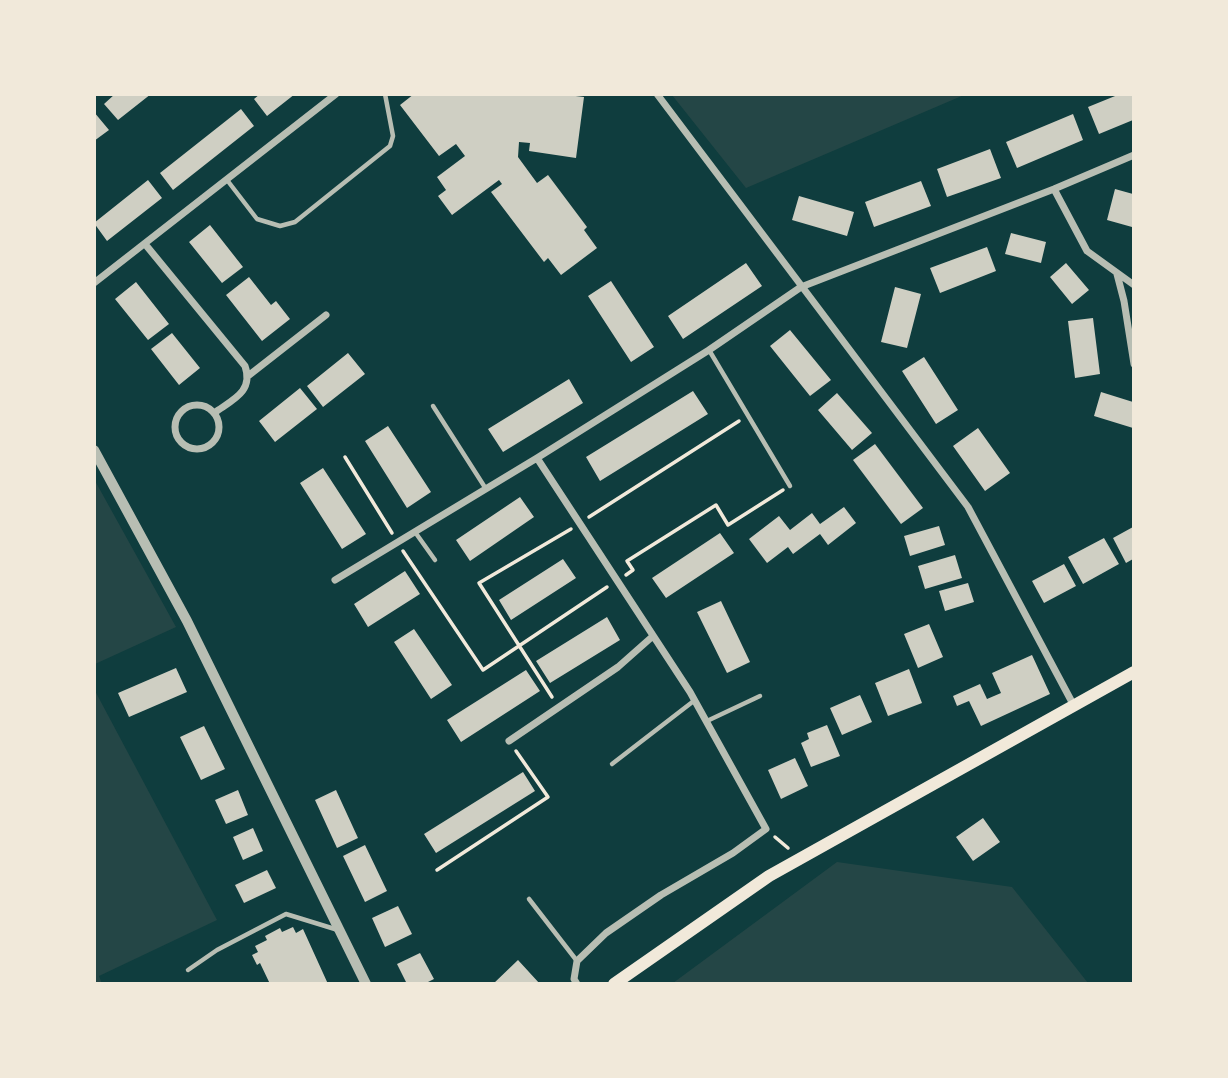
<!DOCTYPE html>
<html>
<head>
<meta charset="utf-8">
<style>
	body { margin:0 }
	#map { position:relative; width:1228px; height:1078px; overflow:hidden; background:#0f3d3e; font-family:Signika,sans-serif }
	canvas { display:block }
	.frame { position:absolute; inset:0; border:96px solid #f1e9da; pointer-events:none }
</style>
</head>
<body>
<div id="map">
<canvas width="1228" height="1078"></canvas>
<div class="frame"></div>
</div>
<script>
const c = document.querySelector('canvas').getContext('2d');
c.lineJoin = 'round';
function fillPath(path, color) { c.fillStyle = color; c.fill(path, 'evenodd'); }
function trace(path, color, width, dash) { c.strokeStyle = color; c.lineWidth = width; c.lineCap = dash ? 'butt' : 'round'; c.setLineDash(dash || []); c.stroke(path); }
fillPath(new Path2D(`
	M672,95h292l-218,93z
	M94,479l82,148 -81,37h-1z
	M94,689l123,231 -118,56 3,8 -8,-1z
	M837,862l175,25 76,96h-415z`), '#244646');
fillPath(new Path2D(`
	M115,94h36l-33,26 -14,-16z
	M260,94h35l-28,22 -13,-17z
	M414,94h145l25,3 -8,61 -47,-7 1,-8 -11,-1 -1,15 19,26 11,-8 39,52 -3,3 13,18 -36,27 -13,-17 -4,4 -53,-70 11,-8 -3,-4 -47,35 -14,-19 8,-6 -9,-13 28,-21 -9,-12 -17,12 -39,-51z
	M1120,94h13v26l-34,14 -11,-27z
	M241,109l13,17 -81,64 -13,-17z
	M94,112l15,18 -15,11z
	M1073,114l10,26 -66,28 -11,-26z
	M990,149l11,29 -54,19 -10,-28z
	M148,180l14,18 -55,43 -13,-18z
	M921,181l10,25 -57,21 -9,-25z
	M1115,189l18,5 -1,33 -25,-7z
	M799,196l55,16 -7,24 -55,-16z
	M210,225l33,42 -21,16 -33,-41z
	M1011,233l35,9 -5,21 -36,-9z
	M987,247l9,24 -56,22 -10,-25z
	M746,263l16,23 -79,53 -15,-23z
	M1066,263l23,27 -17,14 -22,-27z
	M249,277l22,28 5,-4 14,18 -28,22 -36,-46z
	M611,281l43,66 -23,15 -43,-66z
	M136,282l33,42 -21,16 -33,-41z
	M895,287l26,7 -14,54 -26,-6z
	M1093,318l7,56 -25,4 -7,-57z
	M790,330l41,50 -21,16 -40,-50z
	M172,333l28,35 -21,17 -28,-36z
	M348,353l17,21 -42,33 -16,-21z
	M924,357l34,53 -22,14 -34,-53z
	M569,379l14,24 -80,49 -15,-23z
	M300,388l17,21 -42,33 -16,-21z
	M693,391l15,23 -108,67 -14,-24z
	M1101,392l32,10v26l-39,-12z
	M837,393l35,40 -20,17 -34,-40z
	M388,426l43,66 -24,16 -42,-67z
	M978,428l32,45 -25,18 -32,-45z
	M875,444l48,64 -22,16 -48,-64z
	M323,468l43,66 -24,15 -42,-66z
	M520,497l14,20 -64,44 -14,-21z
	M844,507l12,16 -28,22 -8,-11 -27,20 -5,-7 -21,16 -18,-24 30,-23 11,14 22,-17 8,11z
	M939,526l6,19 -35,11 -6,-20z
	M1133,527v32l-7,4 -13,-25z
	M720,533l14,20 -68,45 -14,-20z
	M1104,538l15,26 -36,20 -15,-27z
	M955,555l7,23 -37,11 -7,-23z
	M563,559l13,19 -65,42 -12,-20z
	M1064,564l12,22 -32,17 -12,-22z
	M405,571l15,23 -52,33 -14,-23z
	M968,583l6,19 -29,9 -6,-20z
	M721,601l29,61 -23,11 -30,-61z
	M607,617l13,23 -70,43 -14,-22z
	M929,624l14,33 -25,11 -14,-34z
	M414,629l38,56 -21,14 -37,-57z
	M1032,655l18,39 -69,32 -12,-25 -12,5 -4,-10 27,-12 7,15 14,-6 -9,-20z
	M176,668l11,24 -58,25 -11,-24z
	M909,669l13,34 -34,13 -13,-33z
	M526,670l14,21 -79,51 -14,-22z
	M860,695l12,27 -30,13 -12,-27z
	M827,725l13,31 -29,11 -10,-24 8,-4 -2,-6z
	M204,726l21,43 -24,11 -21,-43z
	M795,758l13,28 -27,13 -13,-29z
	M523,772l12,19 -99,62 -12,-19z
	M238,790l10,25 -22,9 -11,-24z
	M336,790l22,48 -21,10 -22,-48z
	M983,818l17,24 -27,19 -17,-24z
	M253,828l10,23 -20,9 -10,-23z
	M365,845l22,46 -22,11 -22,-46z
	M267,870l9,18 -32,15 -9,-18z
	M398,906l14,28 -27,13 -13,-29z
	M293,927l3,6 7,-4 25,55h-58l-10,-21 -3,2 -5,-10 6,-3 -3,-6 12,-6 -2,-4 15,-8 2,4z
	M420,953l14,26 -10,5h-17l-10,-20z
	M518,960l22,24h-47z`), '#cfcfc3');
trace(new Path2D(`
	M345,457l47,76
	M589,517l150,-96
	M403,551l80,119 124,-83
	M626,575l7,-5 -6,-9 89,-56 12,20 55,-35
	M552,697l-73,-114 92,-54
	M775,837l13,11
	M437,870l111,-73 -32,-46`), '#f1e9da', 3.5);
trace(new Path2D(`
	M227,180l30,39 23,7 15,-4 95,-76 3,-10 -8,-42
	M709,350l81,136
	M433,406l53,83
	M415,532l20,28
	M707,721l53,-25
	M612,764l83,-64
	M529,899l48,62
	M188,970l29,-20 69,-36 52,16`), '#b8beb3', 4.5);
trace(new Path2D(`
	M657,94l311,413 105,197
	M1054,189l33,62 47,34
	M145,244l100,122c9,26 -13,34 -31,47
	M1117,274l7,27 10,63
	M94,283l242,-189
	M248,376l78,-61
	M175 427a22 22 0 1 1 44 0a22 22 0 1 1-44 0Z
	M537,458l153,234 76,137 -33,24 -72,42 -55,38 -29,28 -3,18 3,5
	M335,580l202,-122 172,-108 92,-63 253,-98 80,-34
	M509,741l109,-74 35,-31`), '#b8beb3', 7);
trace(new Path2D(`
	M94,450l93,171 179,363`), '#b8beb3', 10);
trace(new Path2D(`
	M614,984l155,-108 365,-204`), '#f1e9da', 12);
</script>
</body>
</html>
